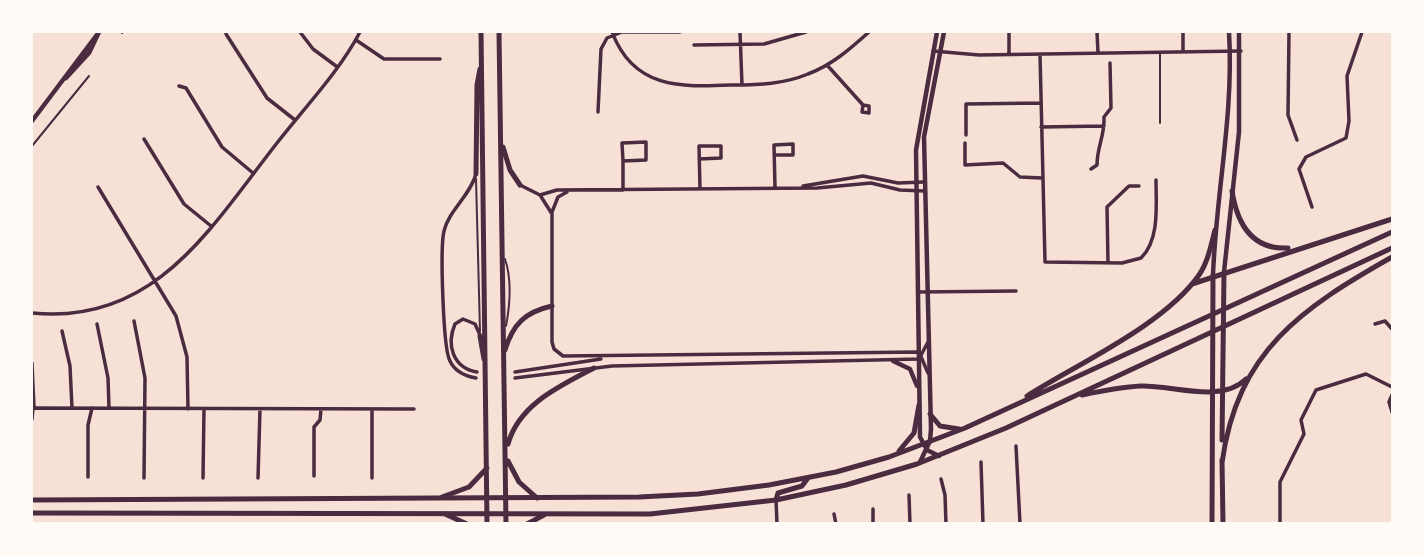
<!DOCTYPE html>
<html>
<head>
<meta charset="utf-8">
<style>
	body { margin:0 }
	#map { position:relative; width:1424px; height:555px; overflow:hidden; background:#f7e1d7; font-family:Montserrat,sans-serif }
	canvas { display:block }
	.frame { position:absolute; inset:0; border:33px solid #fffaf5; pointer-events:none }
</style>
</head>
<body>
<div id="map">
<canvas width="1424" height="555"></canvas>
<div class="frame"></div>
</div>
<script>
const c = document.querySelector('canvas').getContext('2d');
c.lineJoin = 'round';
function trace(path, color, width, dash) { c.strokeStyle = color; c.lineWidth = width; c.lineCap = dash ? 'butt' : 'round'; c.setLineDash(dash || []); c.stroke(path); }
trace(new Path2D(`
	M122,33l1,-1
	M1160,54v69
	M32,146l57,-70
	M476,179l4,152
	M505,259c7,21 5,46 1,67`), '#4a2c40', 2);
trace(new Path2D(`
	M300,32l13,17 23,17
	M612,32c22,58 70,55 122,53 25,0 50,-1 74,-11 24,-9 42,-25 61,-42
	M740,32l2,53
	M1009,32v22
	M1097,32l1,21
	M1183,32v18
	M1289,32l-1,83 9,25
	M226,34l41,64 28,22
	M356,40l28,19h56
	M694,45l70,-1 42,-12
	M933,51l46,4 262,-4
	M1040,54l5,208 77,1 19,-5c19,-18 15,-54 15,-78
	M827,65l36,40 -1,7 7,1v-7l-6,-1
	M179,86l7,2 36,59 31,26
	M598,112l3,-63 6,-11 15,-6h58
	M1041,127l63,-1
	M966,135v-31l74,-1
	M144,139l40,65 27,22
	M965,143v22l38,-2 17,14 22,1
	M774,155h19v-11l-19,1 1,43
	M699,159l22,-1v-12h-22l1,43
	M623,161l-1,-18 24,-1v18l-23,1v29
	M1091,169l6,-4c0,-19 8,-29 7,-48l7,-9 -1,-45
	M476,174c-6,22 -27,36 -32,57 -4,16 -1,118 6,130 5,11 15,15 26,17
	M520,185l20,10 12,19v128l2,7 9,7 356,-4 9,21
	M803,186l60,-10 35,7 26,-1
	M98,187l78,129 11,41 1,52
	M540,195l17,-5 260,-2 54,-5 29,7 24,1
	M1312,207l-13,-38 7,-12 40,-19 3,-17 -2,-45 15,-44
	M552,212l6,-15 9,-5
	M1108,263l-1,-56 22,-21h10
	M918,292l98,-1
	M32,313c123,13 179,-86 245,-170 28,-36 62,-71 83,-111
	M134,321l11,57 -1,100
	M97,324l11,54 1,30
	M1375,324l10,-3 7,8
	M62,331l8,35 2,42
	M32,363l2,45
	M477,372c-24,-4 -31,-27 -22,-48l8,-5 12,5 5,11
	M515,372l86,-13
	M515,378l97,-12 307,-7 9,-17
	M1392,395l-3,7 3,10
	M32,408l382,1
	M372,409v69
	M32,419l1,-11
	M1016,446l4,78
	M981,462l2,62
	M314,476v-49l6,-7 1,-11
	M88,477v-52l4,-17
	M203,478l1,-69
	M258,478l2,-69
	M941,479l4,16 1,29
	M909,495l1,29
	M776,500l1,24
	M873,509v15
	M834,514l2,10
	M1280,524v-42l24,-48 -3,-14 15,-30 50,-16 26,13`), '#4a2c40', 3.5);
trace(new Path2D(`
	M937,32l-21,118 4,287 7,13 12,6
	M66,78l23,-25 10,-21
	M32,121l67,-89
	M893,361l17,8 7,17
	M920,462l10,-21 1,-12 -7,-292 20,-105`), '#4a2c40', 4.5);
trace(new Path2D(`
	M1224,272l15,-140v-100
	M1213,275c3,-82 21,-161 16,-243`), '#4a2c40', 4.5);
trace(new Path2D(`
	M1232,191c5,32 19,59 56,57
	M1192,284l200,-65
	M1082,395c19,-4 39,-8 59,-9 31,-1 80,18 105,-7
	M1027,396c52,-33 137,-71 172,-121 9,-13 12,-30 16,-45
	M930,414l10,12 19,3
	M1222,440l2,-168
	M899,451l15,-18 5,-28
	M1222,460l1,64
	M1222,463c15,-112 80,-155 170,-206
	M32,500l607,-3 59,-3 71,-9 67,-13 53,-15 76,-29 427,-196
	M776,500l2,-7 24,-7 6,-8
	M32,513l618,1 126,-14 70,-15 71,-21 89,-36 386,-180
	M1212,524l1,-249`), '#4a2c40', 5);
trace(new Path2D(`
	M481,32l6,492
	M499,32l7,492
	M503,147l7,23 10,15
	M476,174l1,-89 3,-16
	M480,336l4,23
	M505,350c8,-26 20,-38 47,-44
	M508,444c11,-40 52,-58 86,-76
	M508,461l11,21 18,16
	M442,497l27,-10 18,-19
	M445,514l22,10
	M527,524l17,-9`), '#4a2c40', 5);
</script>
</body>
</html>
